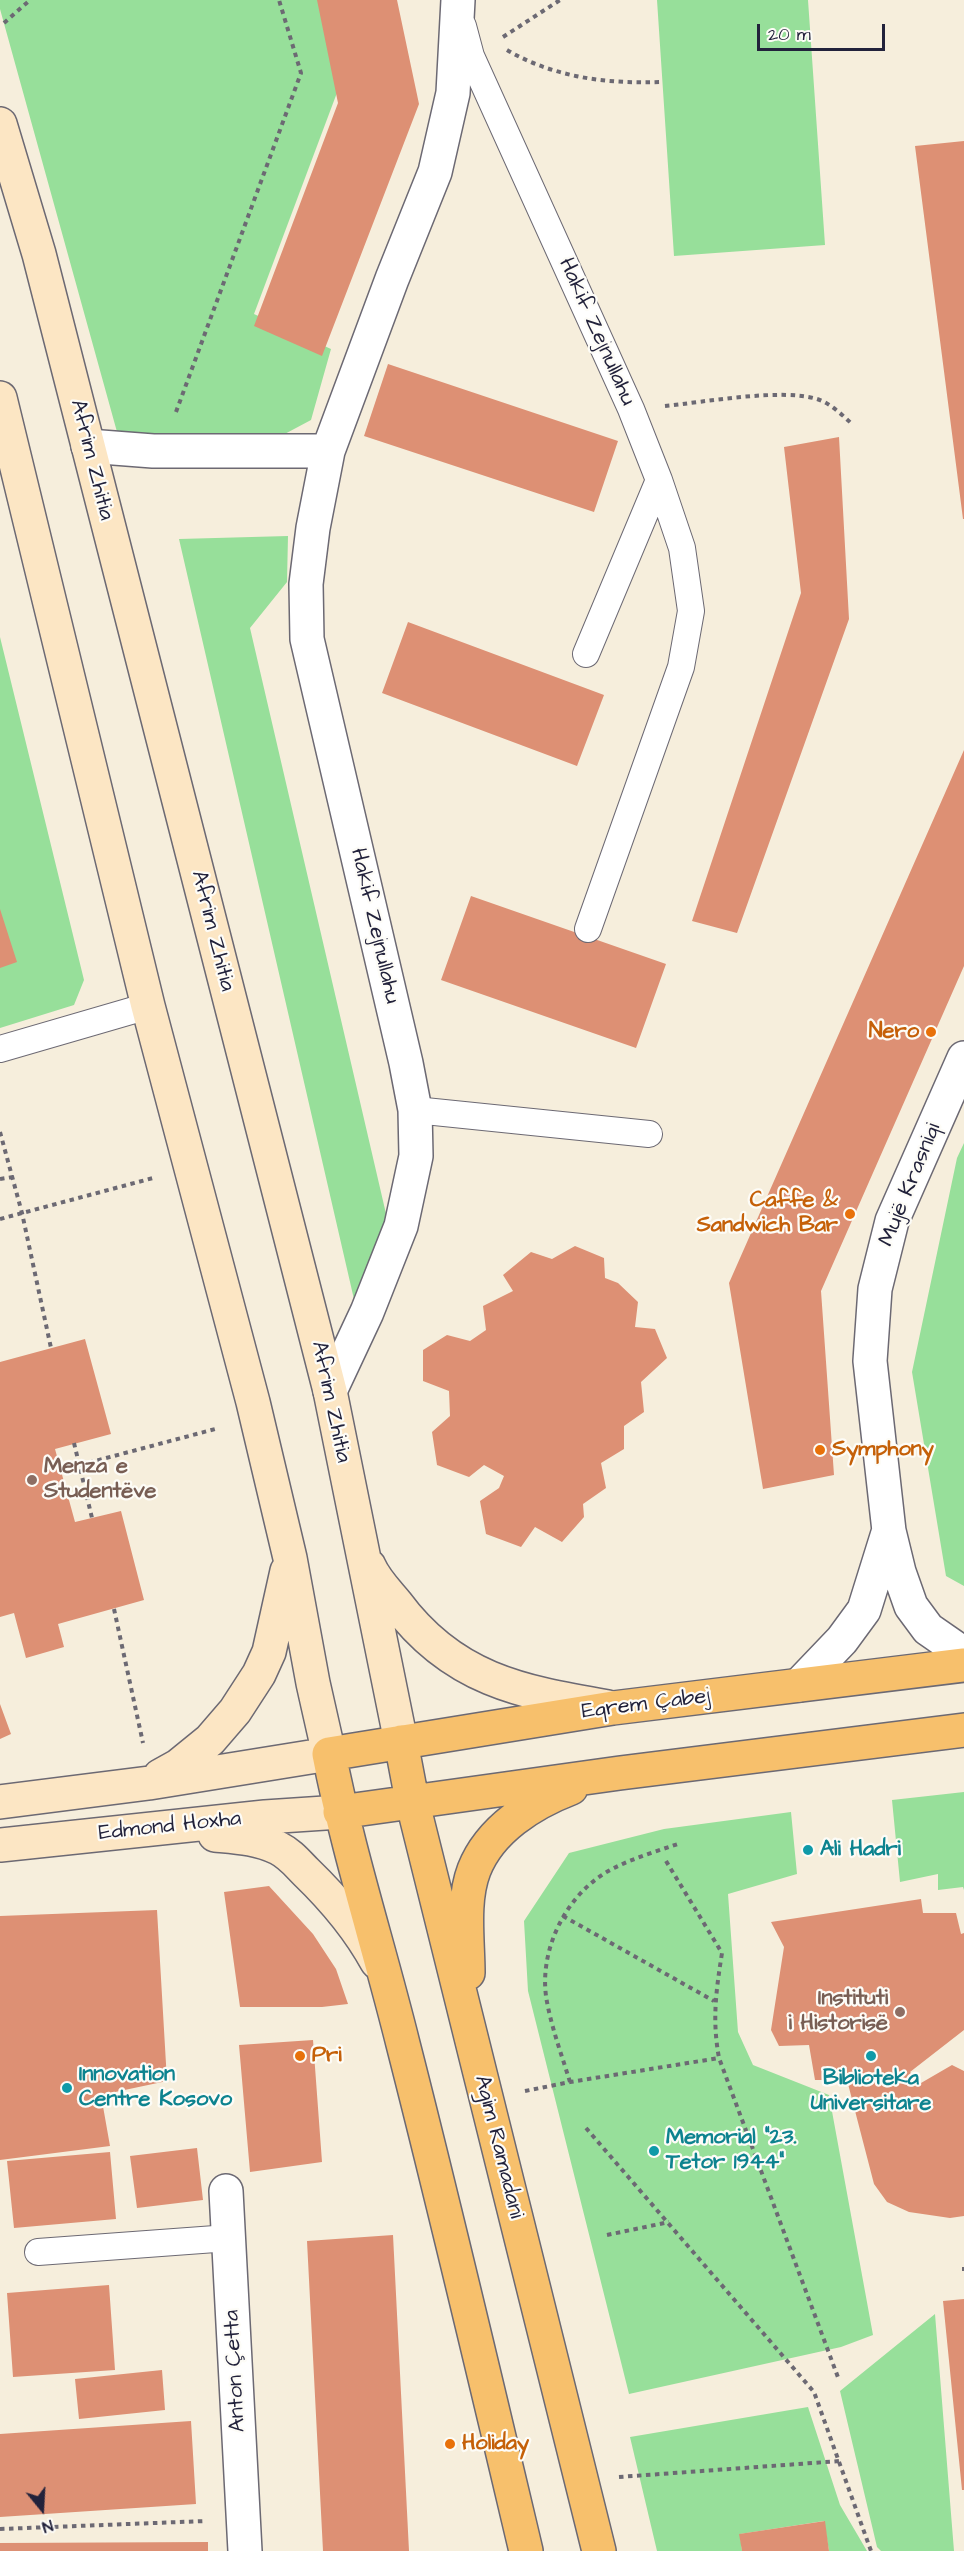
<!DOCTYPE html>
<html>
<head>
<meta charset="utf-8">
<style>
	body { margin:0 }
	#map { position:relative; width:964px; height:2551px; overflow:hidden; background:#f6eedc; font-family:"Architects Daughter",sans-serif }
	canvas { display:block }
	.north { position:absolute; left:12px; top:2479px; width:60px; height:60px; -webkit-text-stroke:4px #fdfcf7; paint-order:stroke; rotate:162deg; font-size:16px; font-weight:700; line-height:24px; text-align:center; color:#22223b }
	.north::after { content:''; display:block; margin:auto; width:21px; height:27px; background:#22223b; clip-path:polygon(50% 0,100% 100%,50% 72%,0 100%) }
	.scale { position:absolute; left:757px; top:24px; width:128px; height:27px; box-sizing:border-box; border:3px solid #22223b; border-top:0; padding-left:8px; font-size:18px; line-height:21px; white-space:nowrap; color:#22223b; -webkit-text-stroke:4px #fdfcf7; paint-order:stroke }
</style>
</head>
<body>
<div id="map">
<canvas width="964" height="2551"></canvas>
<div class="north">N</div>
<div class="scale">20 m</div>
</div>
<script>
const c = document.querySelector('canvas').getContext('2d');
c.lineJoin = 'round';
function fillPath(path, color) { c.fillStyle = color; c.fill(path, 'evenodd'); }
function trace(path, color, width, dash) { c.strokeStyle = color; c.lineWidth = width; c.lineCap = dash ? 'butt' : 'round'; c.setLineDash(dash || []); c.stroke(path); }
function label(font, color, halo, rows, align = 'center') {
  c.font = font + ' "Architects Daughter",sans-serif'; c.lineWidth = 4.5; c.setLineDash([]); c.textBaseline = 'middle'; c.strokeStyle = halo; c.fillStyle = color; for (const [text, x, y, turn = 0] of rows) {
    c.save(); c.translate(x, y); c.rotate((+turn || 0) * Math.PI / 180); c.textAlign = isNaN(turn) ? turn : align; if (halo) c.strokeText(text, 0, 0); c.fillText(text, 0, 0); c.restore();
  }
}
fillPath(new Path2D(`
	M0,0h320l18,90 -84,224 77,35 -20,71 -62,33 -127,-3 -122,-441z
	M657,0h151l17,245 -151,11z
	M288,536l-1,46 -37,46 137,590 -31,90 -177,-769z
	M0,637l84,343 -10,25 -74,23z
	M964,1143v443l-18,-10 -34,-204 45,-214z
	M964,1792v98l-1,-3 -25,3v-16l-38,8 -8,-82z
	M791,1812l6,62 -69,20 10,138 15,33 76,30 44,240 -32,12 -212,47 -101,-403 -4,-70 45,-68 95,-24z
	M935,2314l19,237h-73l-4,-4 -37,-156z
	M808,2407l32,98 27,46h-38l-5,-30 -84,13 2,17h-85l-27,-114z`), '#97df9a');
fillPath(new Path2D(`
	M317,0h80l22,104 -97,252 -68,-30 84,-223z
	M964,141v378h-1l-48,-373z
	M388,364l230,77 -24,71 -230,-76z
	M839,437l10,182 -112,314 -45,-12 109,-328 -17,-146z
	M408,622l196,73 -27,71 -195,-73z
	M964,750v216l-143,325 13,184 -71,14 -34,-206z
	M471,896l195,68 -30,84 -195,-68z
	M0,909l17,53 -17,6z
	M575,1246l29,12 1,20 13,5 20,19 -3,25 20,2 12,29 -26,24 3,30 -20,14v23l-23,14 5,25 -23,16 1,13 -22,25 -27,-15 -14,20 -35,-13 -6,-33 19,-13 5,-12 -20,-11 -15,12 -32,-12 -5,-33 18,-16 -1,-25 -26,-10v-31l24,-15 23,6 16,-11 -3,-24 30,-15 -10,-16 28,-23 21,7z
	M85,1339l26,95 -56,15 20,73 46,-11 23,89 -86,24 6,23 -38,11 -12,-45 -14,4v-255z
	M0,1704l11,30 -11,5z
	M269,1886l44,48 23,35 12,35 -26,3h-82l-16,-115z
	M921,1899l2,14h33l5,21 3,-1v97l-54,42 11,11 31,-18 12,6v145l-14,2 -41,-6 -22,-10 -13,-18 -27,-104h-32l-6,-35 -30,1 -8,-16 13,-83 -13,-25z
	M157,1910l10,171 -66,14 9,51 -110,14v-244z
	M313,2040l9,122 -72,10 -11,-127z
	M197,2148l6,52 -66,8 -7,-52z
	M110,2152l6,67 -102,9 -7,-67z
	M393,2235l16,316h-86l-16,-310z
	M109,2285l6,85 -102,7 -6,-84z
	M964,2299v191h-2l-19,-189z
	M162,2370l3,40 -86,9 -4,-40z
	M191,2421l5,83 -196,13v-83z
	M825,2521l4,30h-87l-3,-17z
	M208,2542v9h-208v-8z`), '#dd9074');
const service = new Path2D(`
	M463,26l8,30 160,353 28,71 23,68 9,63 -10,56 -93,262
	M586,654l73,-174
	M0,1049l148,-43
	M415,1110l234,24
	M38,2252l191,-14`);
const minor = new Path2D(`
	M88,446l65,5h175
	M964,1058l-72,163 -17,68 -5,72 19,170 10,41 12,34 17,23 36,25
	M330,1391l37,-79 34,-86 15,-70 -1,-46 -9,-47 -99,-424 -1,-55 7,-56 15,-77 64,-172 43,-107 18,-79 5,-93
	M799,1685l43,-45 22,-30 24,-77
	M226,2191l19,360`);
const secondary = new Path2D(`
	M0,124l39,130 291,1137 71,351
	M0,398l148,608 105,396 37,156 23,125 16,71 -180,29 -149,19
	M369,1566c6,14 17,25 27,37 56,76 124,89 212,104
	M160,1776l18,-10 32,-26 25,-29 24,-37 10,-22 18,-81
	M215,1835c22,2 43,3 63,13 12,6 19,15 28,24 29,28 52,55 71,90
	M0,1845l265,-28 75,-5`);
const primary = new Path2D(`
	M401,1742l11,58 187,751
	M340,1812l280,-39 344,-43
	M468,1973c0,-32 -6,-72 6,-103 16,-41 58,-67 97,-82
	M526,2551c-40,-169 -80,-339 -123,-507 -24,-97 -55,-192 -74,-290l284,-46 351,-43`);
trace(service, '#6c6973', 28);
trace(minor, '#6c6973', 36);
trace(secondary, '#6c6973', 36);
trace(primary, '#6c6973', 36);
trace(new Path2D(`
	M4,23l26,-23
	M503,37l57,-37
	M507,50c48,28 101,34 155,32
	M665,406c40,-4 116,-18 152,-7 13,4 24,15 34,24
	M176,412l125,-339 -22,-73
	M0,1132l22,81 29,135
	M0,1179l13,-2
	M0,1219l153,-41
	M74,1443l18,75
	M80,1465l139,-37
	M114,1609l29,134
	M666,1861l56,92c-6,38 -10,67 -3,105l120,322
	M563,1916l151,85
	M570,2082c-8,-26 -18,-53 -23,-80 -10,-51 20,-111 67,-134 20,-10 43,-17 64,-24
	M525,2091l45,-9 149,-24
	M586,2128l228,264 57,159
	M607,2235l62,-13
	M962,2269h2
	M619,2477l221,-16
	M0,2529l206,-8`), '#6c6973', 4, [4.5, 4.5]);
trace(service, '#fff', 26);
trace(minor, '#fff', 33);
trace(secondary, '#fce6c4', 33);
trace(primary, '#f7c06c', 33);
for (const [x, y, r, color] of [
	[931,1032,6,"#e8710a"],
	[850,1214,6,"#e8710a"],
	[820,1450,6,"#e8710a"],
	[32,1480,6,"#8d6e63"],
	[808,1850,6,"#0f9aa8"],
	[900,2012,6,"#8d6e63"],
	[300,2056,6,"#e8710a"],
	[871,2056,6,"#0f9aa8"],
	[67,2088,6,"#0f9aa8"],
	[654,2151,6,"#0f9aa8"],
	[450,2444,6,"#e8710a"]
]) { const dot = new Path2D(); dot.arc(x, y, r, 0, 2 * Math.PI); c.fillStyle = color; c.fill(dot); trace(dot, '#fdfcf7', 2); }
label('22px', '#22223b', '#fdfcf7', [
	["Hakif Zejnullahu",596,332,66],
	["Afrim Zhitia",91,460,76],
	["Hakif Zejnullahu",374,926,77],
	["Afrim Zhitia",212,931,76],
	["Mujë Krasniqi",911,1185,-68],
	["Afrim Zhitia",330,1402,78],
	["Eqrem Çabej",646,1705,-7],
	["Edmond Hoxha",170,1827,-6],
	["Agim Ramadani",498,2147,76],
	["Anton Çetta",236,2371,-93]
]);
label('bold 22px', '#c56008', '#fdfcf7', [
	["Nero",919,1032,"right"],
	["Caffe &",838,1201,"right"],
	["Sandwich Bar",838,1226,"right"],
	["Symphony",832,1450],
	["Pri",312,2056],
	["Holiday",462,2444]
], 'left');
label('bold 22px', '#785e54', '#fdfcf7', [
	["Menza e",44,1467],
	["Studentëve",44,1492],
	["Instituti",888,1999,"right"],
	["i Historisë",888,2024,"right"]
], 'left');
label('bold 22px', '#0d838f', '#fdfcf7', [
	["Ali Hadri",820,1850],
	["Innovation",79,2075],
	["Centre Kosovo",79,2100],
	["Biblioteka",871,2079,"center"],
	["Universitare",871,2104,"center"],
	["Memorial \"23.",666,2138],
	["Tetor 1944\"",666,2163]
], 'left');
</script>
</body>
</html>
